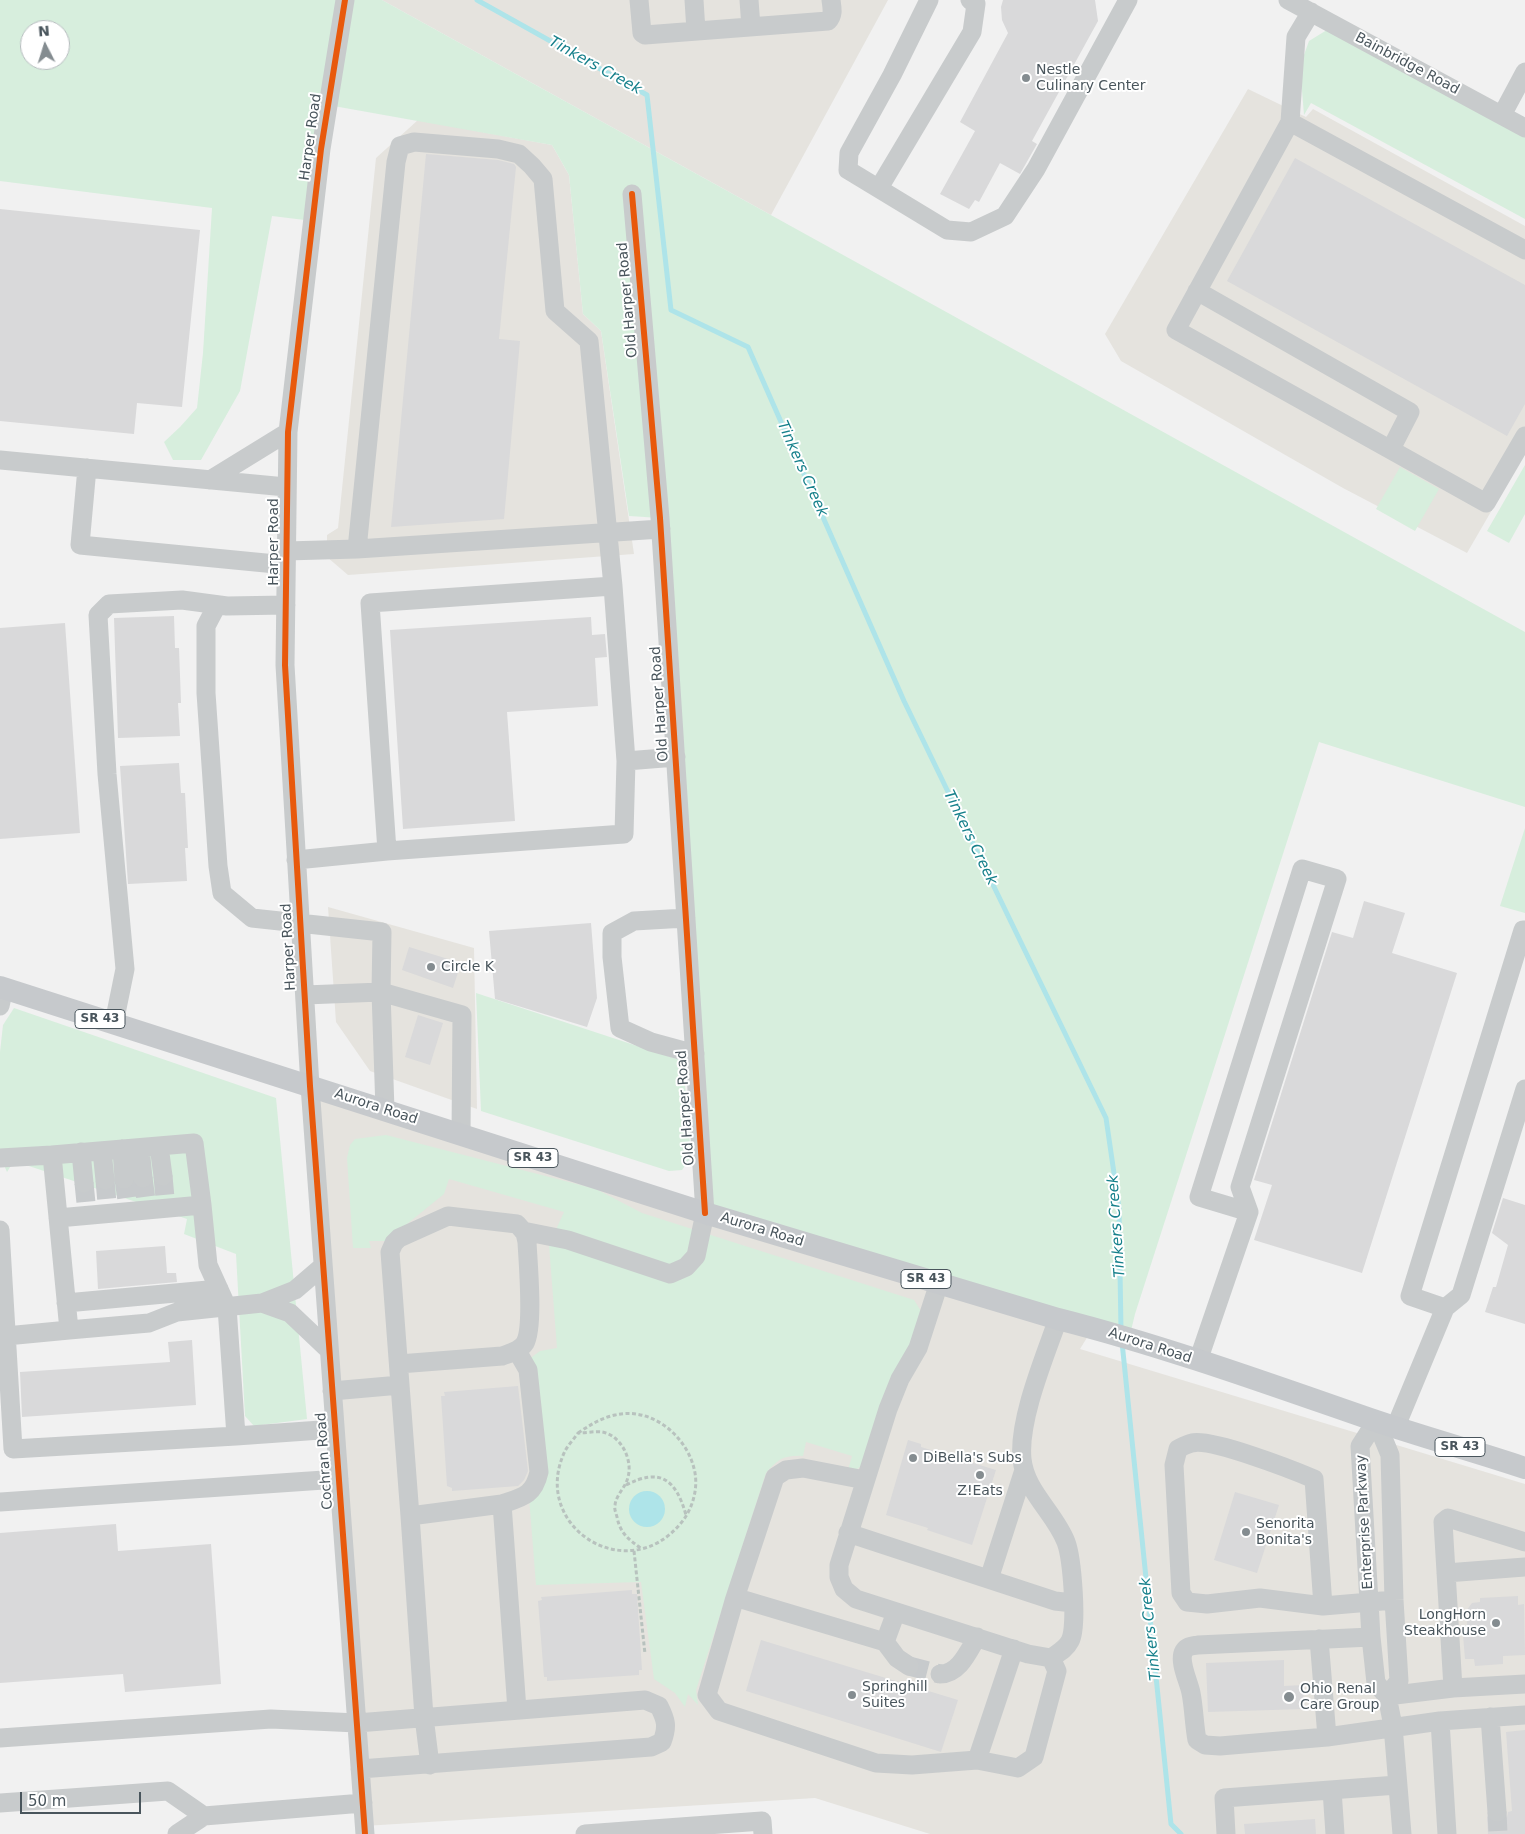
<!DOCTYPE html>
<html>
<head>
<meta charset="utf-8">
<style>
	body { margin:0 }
	#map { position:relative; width:1525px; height:1834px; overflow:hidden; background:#f1f1f1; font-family:"DejaVu Sans",sans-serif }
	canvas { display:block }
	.north { position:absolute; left:20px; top:20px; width:50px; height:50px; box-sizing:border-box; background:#fff; border:1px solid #b6bbbe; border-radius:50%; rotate:355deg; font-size:14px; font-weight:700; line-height:20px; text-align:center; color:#49555c }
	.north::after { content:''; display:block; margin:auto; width:18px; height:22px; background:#848c90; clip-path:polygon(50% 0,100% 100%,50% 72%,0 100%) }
	.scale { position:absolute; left:20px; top:1792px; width:121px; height:22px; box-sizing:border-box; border:2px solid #49555c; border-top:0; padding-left:6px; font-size:15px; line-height:18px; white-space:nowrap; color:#49555c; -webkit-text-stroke:4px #fff; paint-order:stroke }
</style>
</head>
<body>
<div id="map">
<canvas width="1525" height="1834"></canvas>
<div class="north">N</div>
<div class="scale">50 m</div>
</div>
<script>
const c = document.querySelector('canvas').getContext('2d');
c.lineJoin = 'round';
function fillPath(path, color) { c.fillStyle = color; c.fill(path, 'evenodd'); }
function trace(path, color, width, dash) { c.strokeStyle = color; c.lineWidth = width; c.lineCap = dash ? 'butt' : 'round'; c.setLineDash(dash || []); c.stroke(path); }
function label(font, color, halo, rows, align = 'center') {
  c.font = font + ' "DejaVu Sans",sans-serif'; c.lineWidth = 4; c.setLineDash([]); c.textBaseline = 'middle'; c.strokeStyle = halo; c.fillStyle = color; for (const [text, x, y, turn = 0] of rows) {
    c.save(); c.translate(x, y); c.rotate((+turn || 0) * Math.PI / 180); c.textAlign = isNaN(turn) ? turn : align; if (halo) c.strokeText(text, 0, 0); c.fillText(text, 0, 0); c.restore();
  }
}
fillPath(new Path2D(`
	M382,0h506l-117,215z
	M1248,89l58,28 7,-8 212,117v227l-58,100 -124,-65 -222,-127 -16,-27z
	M418,120l134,25 17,30 14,139 18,17 33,223 -286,21 -21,-18v-22l11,-7 38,-370z
	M328,907l146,41 3,161 -107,-38 -34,-49z
	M310,1086l783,242 -13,21 445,135v350h-595l-115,-36 -451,28z`), '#e5e3de');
fillPath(new Path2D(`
	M0,0h382l1143,632v175l-206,-65 -184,572 -6,25 -424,-126 -45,-695 -31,-2 -28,-185 -18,-17 -14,-139 -17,-30 -224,-40 -15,116 -41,-5 -32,175 -39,69h-28l-9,-18 16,-15 17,-19 6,-55 9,-145 -212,-27zM30,30h30v30h-30z
	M1335,25l190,103v91l-214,-116 -7,12 -4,-49 9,-25z
	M1525,465v49l-16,29 -22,-12z
	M1400,467l39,22 -24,42 -39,-22z
	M1525,828v85l-25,-7z
	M476,993l207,68 8,96 -9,13 -13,1 -188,-60z
	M14,1008l262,90 31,321 -53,7 -9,-10 -9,-162 -52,-20 3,-15 -173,-58 -7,11 -7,-16v-104l3,-27z
	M386,1135l210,54 46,24 272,87 7,11 -12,41 -45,112 -7,5 -9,1 4,-14 -46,-14 -3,14c-19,-1 -25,3 -37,17l-70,217 2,15 -10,-11 -3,13 -10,-14 -21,-14 -13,-97 -105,3 -7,-88 14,-16 -19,-118 16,-12 17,-3 -8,-103 15,-33 -115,-33 -5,15 -58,47h-17l2,7h-18l-6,-90 3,-13 5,-6z`), '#d7eedd');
fillPath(new Path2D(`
	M629 1509a18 18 0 1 1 36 0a18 18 0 1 1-36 0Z`), '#aee4e9');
trace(new Path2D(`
	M477,0l170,95 24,215 77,37 156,354 202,417 13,90 2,123
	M1122,1342l49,482 10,10`), '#aee4e9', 5);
fillPath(new Path2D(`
	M1003,0h92l3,21 -66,120 5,3 -17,30 -20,-11 -21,39 -4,-2 -6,9 -29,-15 35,-63 -15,-9 48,-89 -6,-13 -1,-13z
	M426,154l72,6 16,4 2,3 -17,172 21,2 -16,178 -113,8z
	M1295,158l230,127v119l-18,32 -280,-155z
	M0,209l200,21 -18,177 -45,-4 -3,31 -134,-13z
	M174,616l1,32h4l2,55h-3l2,33 -62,2 -4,-120z
	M591,617l1,18 13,-1 2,23 -12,1 3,48 -91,6 8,109 -112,8 -13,-199z
	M65,623l15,210 -80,6v-211z
	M179,763l2,30h4l3,55h-3l2,33 -59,3 -8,-118z
	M1364,901l41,12 -13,40 65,20 -95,300 -108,-33 18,-55 -18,-5 78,-248 21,6z
	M591,923l6,75 -10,29 -92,-28 -6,-68z
	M409,947l52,16 -8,25 -51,-18z
	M418,1015l25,8 -13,42 -25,-8z
	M1503,1198l22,7v119l-40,-12 8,-25h3l12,-42 -16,-12z
	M165,1246l2,27h9l1,9 -79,7 -2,-38z
	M192,1340l4,65 -174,12 -2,-45 150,-10 -2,-20z
	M518,1386l10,85 -4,9 -6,6 -66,5v-3l-5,-2 -6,-90h4l-1,-4z
	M908,1440l13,4v3l75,23 -24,75 -45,-15 1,-2 -42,-13z
	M1235,1492l44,13 -22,68 -43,-13z
	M116,1524l2,27 93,-7 10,140 -96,8 -2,-18 -123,9v-150z
	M632,1590v4h5l5,76h-3v5l-92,6v-4h-3l-6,-76 4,-1 -1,-3z
	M1518,1596v9l6,-1 1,51 -22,1v8l-28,2 -1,-7h-9l-2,-24 5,-1 -2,-23 6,-8 8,-1v-4z
	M761,1640l197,60 -17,52 -195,-61z
	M1284,1660v26l19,-1 1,24 -96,3 -2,-49z
	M1525,1730v104h-37l-1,-18 5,6 6,1 9,-6 1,-5 4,-1 -6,-79z
	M1315,1819l1,15h-71l-1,-10z`), '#d9d9da');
trace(new Path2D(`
	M163,1176l2,22
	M143,1178l3,22
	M124,1179l3,21
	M105,1180l2,23
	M84,1183l2,20
	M909,1666l31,8
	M1497,1812l1,22`), '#c7cacc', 19, [19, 9]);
trace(new Path2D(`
	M578,1433c12,-8 23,-15 37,-18 38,-9 74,23 80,58 3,17 -3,37 -14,50 -54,66 -152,3 -116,-72 3,-6 9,-12 13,-18 7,0 17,-2 24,-1 19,3 31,28 26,45 -2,10 -12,18 -13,28 -1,4 1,8 2,12 3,16 12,23 25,32
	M626,1485c35,-18 50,-5 60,30
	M634,1551l11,103`), '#b8c2be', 3, [4, 2.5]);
trace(new Path2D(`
	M345,0l-24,149 -33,283 -3,233 25,421 55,748
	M639,0l3,33 3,2 183,-14c6,-6 4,-13 3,-21
	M694,0l2,31
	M749,0l2,27
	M929,0l-37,75 -43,78 -1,17 99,60 24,2 34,-16 31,-47 92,-169
	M1288,0l237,128
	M1311,12l-15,25 -6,85 -114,208 310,173 39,-67
	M1502,115l23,-43
	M1290,122l235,128
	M879,188l93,-156 4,-28 -6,-4
	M1197,291l213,121 -19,37
	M0,460l286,27
	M87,468l-7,77 206,20
	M210,480l78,-48
	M357,549l304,-20
	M286,551l71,-2 39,-387 4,-16 14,-4 84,7 21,5 13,12 11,13 12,132 34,30 24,245 -243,17 17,248
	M613,586l13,175
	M217,605l-11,21v67l12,173 4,27 30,25 130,14 -1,60 4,118
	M296,860l91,-9 237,-17 2,-73 50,-4
	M686,918l-52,3 -22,12v24l8,71 31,14 44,12
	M305,995l76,-3 81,23 -1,120
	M0,1006l4,-18
	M114,1023l11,-54 -18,-195 -9,-159 11,-11 73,-4 45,6 59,-1
	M159,1146l4,30
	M140,1148l3,30
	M122,1149l2,30
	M102,1151l3,29
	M81,1152l3,31
	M52,1155l17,175 80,-7 28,-11 85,-9 33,-13 28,-24
	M0,1158l52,-3 142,-12 8,62 6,60 19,42 9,129 99,-7
	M58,1218l144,-13
	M0,1230l13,219 223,-13
	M523,1231l45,9 102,34 16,-7 10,-11 9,-43 -45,-695 -28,-324
	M939,1283l-21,65 -18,31 -12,30 -49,156v12l5,12 12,10 172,55 23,4c7,-5 15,-9 19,-17 8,-14 2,-83 -4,-99 -11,-29 -41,-51 -44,-83 -4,-39 23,-103 36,-140
	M66,1303l153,-14
	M262,1303l28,10 39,37
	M1445,1308l-35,-12 113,-366h2
	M6,1336l63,-6
	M1198,1361l51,-149 -9,-25 97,-308 -35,-10 -103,328 50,15
	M399,1364l103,-8c8,-3 18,-5 23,-13 9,-16 3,-80 2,-101l-2,-9 -8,-9 -69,-8 -49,22 -5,5 -4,9 10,133
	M332,1391l68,-6 10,131 92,-12 15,206
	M1376,1421l-16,25 11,191 5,46 11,13 6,30 9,108
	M1376,1421l14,34 4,145 5,81 -12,15
	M1396,1426l49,-118 16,-13 64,-206
	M0,1502l339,-23
	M502,1504c21,-7 32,-9 37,-32l-11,-102 -11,-19
	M410,1516l14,201 6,48
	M848,1533l207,68 18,2
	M1446,1573l79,-6
	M989,1579l35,-109
	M734,1601l41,-124 11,-7 17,-2 62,12
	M1323,1606l-9,-127c-21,-9 -103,-41 -122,-36 -5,1 -10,4 -14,6l-4,16 7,128 6,9 20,2 53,-6 63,8 71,-6
	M896,1612l-11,30 -144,-43 -7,2 -27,94 12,16 157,52 36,2 65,-5 41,8 16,-11 23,-86 -6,-13
	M1371,1637l-173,8c-5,1 -11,1 -14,6 -6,10 5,31 7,42 3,15 3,31 6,47l8,5 15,1 107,-9 113,-16 85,-6
	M1319,1639l8,98
	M885,1642l12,16 12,8
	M940,1674c19,0 28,-22 37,-37
	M1453,1688l-10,-166 5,-4 77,24
	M1387,1696l66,-8 72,-4
	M1490,1717l7,95
	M1440,1721l7,113
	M0,1738l271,-19 86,4 288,-23 14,6c7,14 9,20 3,36l-11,5 -291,22
	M977,1760l37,-111
	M1332,1790l3,44
	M0,1803l168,-12 36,25
	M177,1834l27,-18 159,-13
	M585,1834l177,-13 1,13
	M1226,1834l-2,-36 173,-13`), '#c8cbcc', 19);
trace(new Path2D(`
	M0,987l705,226 353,106c106,27 211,65 315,101 50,17 101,31 152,48`), '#c6c9cc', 22);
trace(new Path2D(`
	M345,0l-24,149 -33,283 -3,233 25,421 55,748
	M632,194l28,324 45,695`), '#e8590c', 6);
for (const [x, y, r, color] of [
	[1026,78,5,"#848c90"],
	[431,967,5,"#848c90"],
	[913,1458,5,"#848c90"],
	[980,1475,5,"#848c90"],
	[1246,1532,5,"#848c90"],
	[1496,1623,5,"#848c90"],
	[852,1695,5,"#848c90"],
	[1289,1697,6,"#848c90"]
]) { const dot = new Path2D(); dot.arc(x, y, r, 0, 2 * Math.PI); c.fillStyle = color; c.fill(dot); trace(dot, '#fff', 2); }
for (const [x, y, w] of [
	[100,1019,50],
	[533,1158,50],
	[926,1279,50],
	[1460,1447,50]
]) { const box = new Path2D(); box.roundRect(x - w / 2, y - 9.5, w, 19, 4); c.fillStyle = '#fff'; c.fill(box); trace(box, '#49555c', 1); }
label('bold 12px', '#49555c', null, [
	["SR 43",100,1019],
	["SR 43",533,1158],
	["SR 43",926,1279],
	["SR 43",1460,1447]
]);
label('14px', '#49555c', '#fff', [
	["Bainbridge Road",1407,64,28],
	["Harper Road",311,137,-82],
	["Old Harper Road",628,300,-95],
	["Harper Road",274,542,-90],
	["Old Harper Road",660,704,-94],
	["Harper Road",289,947,-93],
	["Aurora Road",376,1107,18],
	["Old Harper Road",686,1108,-94],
	["Aurora Road",762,1230,17],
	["Aurora Road",1150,1346,18],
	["Cochran Road",325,1461,-94],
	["Enterprise Parkway",1365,1522,-93]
]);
label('14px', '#49555c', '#fff', [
	["Nestle",1036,70],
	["Culinary Center",1036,86],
	["Circle K",441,967],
	["DiBella's Subs",923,1458],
	["Z!Eats",980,1491,"center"],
	["Senorita",1256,1524],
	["Bonita's",1256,1540],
	["LongHorn",1486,1615,"right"],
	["Steakhouse",1486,1631,"right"],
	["Springhill",862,1687],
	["Suites",862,1703],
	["Ohio Renal",1300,1689],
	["Care Group",1300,1705]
], 'left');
label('italic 15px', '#16808b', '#fff', [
	["Tinkers Creek",595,66,29],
	["Tinkers Creek",802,469,66],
	["Tinkers Creek",970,838,64],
	["Tinkers Creek",1117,1226,-94],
	["Tinkers Creek",1151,1629,-96]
]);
</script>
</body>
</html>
